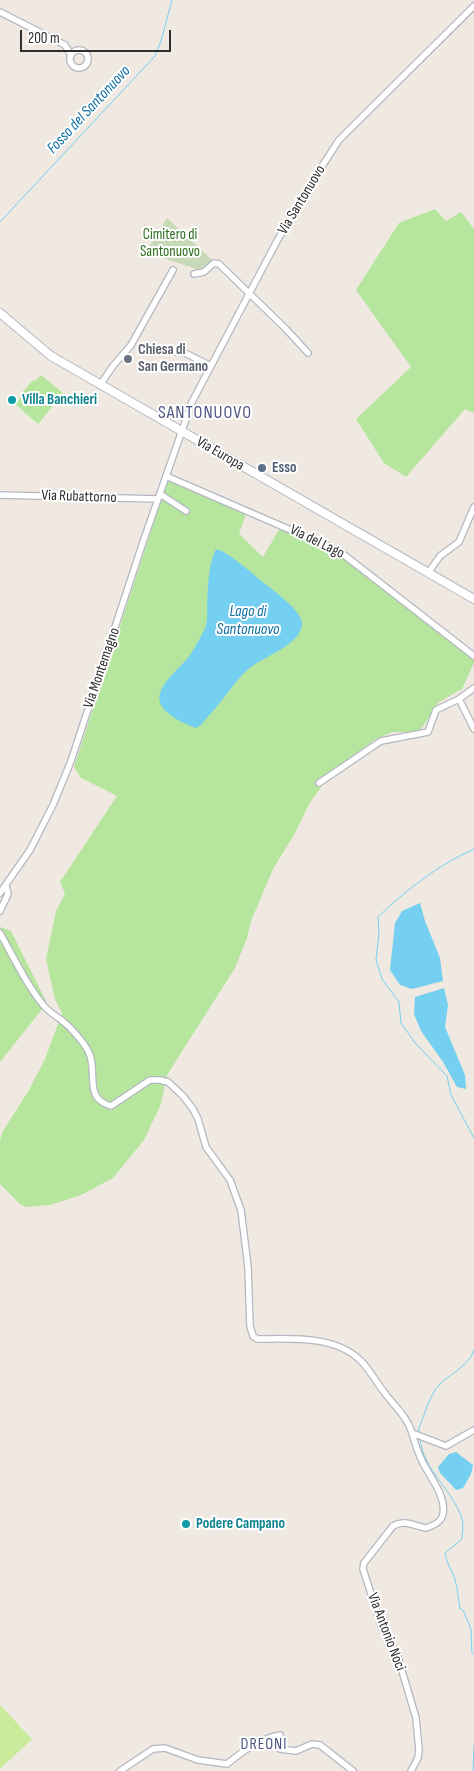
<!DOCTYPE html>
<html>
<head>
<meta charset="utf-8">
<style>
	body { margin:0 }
	#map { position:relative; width:474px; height:1771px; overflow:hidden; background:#efe9e1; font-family:"Sofia Sans Condensed",sans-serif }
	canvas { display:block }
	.scale { position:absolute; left:20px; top:30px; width:151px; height:22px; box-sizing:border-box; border:2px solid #2e2e2e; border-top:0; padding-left:6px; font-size:15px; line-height:18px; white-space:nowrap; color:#2e2e2e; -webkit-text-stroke:4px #fff; paint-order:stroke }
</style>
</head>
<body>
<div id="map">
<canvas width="474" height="1771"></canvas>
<div class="scale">200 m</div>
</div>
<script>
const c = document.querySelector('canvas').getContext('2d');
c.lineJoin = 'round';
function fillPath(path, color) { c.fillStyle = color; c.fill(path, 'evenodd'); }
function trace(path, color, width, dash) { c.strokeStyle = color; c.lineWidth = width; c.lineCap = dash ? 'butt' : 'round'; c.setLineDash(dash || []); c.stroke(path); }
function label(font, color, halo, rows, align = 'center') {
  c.font = font + ' "Sofia Sans Condensed",sans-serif'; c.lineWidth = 4; c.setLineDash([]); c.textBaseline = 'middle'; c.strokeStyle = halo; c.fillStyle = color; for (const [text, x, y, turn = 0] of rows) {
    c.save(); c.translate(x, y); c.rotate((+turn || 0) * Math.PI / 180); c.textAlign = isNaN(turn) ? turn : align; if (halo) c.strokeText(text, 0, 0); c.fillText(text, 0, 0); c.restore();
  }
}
fillPath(new Path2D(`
	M435,209l11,12 15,-9 13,17v184l-9,-4 -59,68 -22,-14 -28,-44 55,-52 -55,-77 43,-67z
	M41,375l22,18 -25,31 -23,-20 6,-7 -1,-2 13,-15 2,1z
	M168,479l78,35 -7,20 24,23 17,-29 56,24 138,107v4l-12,26 -23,13 -20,30h-27l-18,8 -42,32 -23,32 -14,29 -22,36 -22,52 -4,17 -12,30 -68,107 -6,29 -17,36 -31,38 -32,17 -31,10 -23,2 -6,-2 -21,-21v-44l3,-9 26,-41 16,-31 17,-46 -7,-14 -9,-40 10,-48 9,-17 -5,-12 57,-86 -36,-18 -7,-11z
	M0,927l11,4 36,72 -47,59z`), '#b6e59e');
fillPath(new Path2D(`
	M167,218l45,42 -4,7 -4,-2 -2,6 -56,-19z`), '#c8d9b8');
fillPath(new Path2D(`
	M0,1705l32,34 -32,30z`), '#c9ec9a');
fillPath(new Path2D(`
	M216,549c12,2 41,29 52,37 10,8 35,26 34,39 -1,17 -32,30 -45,38 -15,9 -23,22 -34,36 -7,9 -15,17 -22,26l-5,3c-11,-4 -32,-13 -36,-26 -5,-16 22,-35 30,-47 5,-8 11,-18 15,-27 3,-7 2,-15 2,-23 1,-17 1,-40 9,-56z
	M420,903l5,18 15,37 3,23 -31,8 -12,-4 -10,-15 5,-47 7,-12z
	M444,988l4,17 -3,22 20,48 1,14 -9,-2 -14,-25 -22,-31 -7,-17 1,-17z
	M456,1452l17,13 -2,9 -8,14 -7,2 -16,-17 -2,-6 11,-13z`), '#75cff0');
trace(new Path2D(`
	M0,222l155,-166 6,-15 11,-41
	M474,849c-36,16 -68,41 -96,68l1,16 -3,27 6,19 17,23 2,21 15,21 31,32 4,19 23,43
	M419,1432v-4c5,-12 9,-27 16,-38 10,-15 34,-22 39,-40
	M420,1439c3,31 33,51 42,80 2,6 0,14 0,20l-17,14c1,9 7,17 10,27 3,9 3,19 5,29l3,1 8,19 1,24 2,2
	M473,1771l1,-26`), '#75cff0', 1);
const street = new Path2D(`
	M0,12l65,33 6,10
	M70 59a9 9 0 1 1 18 0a9 9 0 1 1-18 0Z
	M194,274l10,-2 10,-9 5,1 67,65 22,24
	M175,352h8l28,14
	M100,385l13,-19 18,-21 42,-75
	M166,476l173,75 135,105
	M160,494l26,17
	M0,495l158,4
	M428,573l12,-17 19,-14 15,-35
	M459,699l15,30
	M319,783l62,-42 47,-9 8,-22 23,-11 15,-11
	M0,893l30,-43 23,-45 18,-44 72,-219 49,-140 85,-161 24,-42 38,-59 135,-134
	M0,911l8,-17 -2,-8
	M0,933c14,25 26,51 44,73 6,7 14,11 21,17 7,6 21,22 24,30 9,18 -6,46 22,53l39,-26h10l8,2 15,14 10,13 5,10 8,28 24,33 11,30 7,57 2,59 3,10 4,3c34,0 78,-4 104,22 9,9 15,21 23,31 10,14 23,24 28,41l34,13 28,-16
	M120,1771l33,-22 12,-1 33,12 29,4c16,-13 32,-25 53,-29v14l16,2 16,-7 8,1 33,26
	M411,1771l7,-13 1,-8 -3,-32 -19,-64 -15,-26 -19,-59 1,-6 29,-37c12,-7 21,0 33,2 6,-2 14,-5 16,-11 7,-17 -12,-40 -19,-54 -5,-10 -8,-19 -11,-30`);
const secondary = new Path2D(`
	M0,313l51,43 423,243`);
trace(street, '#b4b7c1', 8);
trace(secondary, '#b4b7c1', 10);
trace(street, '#fff', 5.5);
trace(secondary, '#fff', 8);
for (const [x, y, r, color] of [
	[128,359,5,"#6b7280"],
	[12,400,5,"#0f9aa8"],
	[262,468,5,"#5c6f8a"],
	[186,1524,5,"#0f9aa8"]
]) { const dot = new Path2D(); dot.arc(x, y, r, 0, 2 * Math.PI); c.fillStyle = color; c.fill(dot); trace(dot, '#fff', 2); }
label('15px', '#2e2e2e', '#fff', [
	["Via Santonuovo",302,200,-59],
	["Via Europa",220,454,30],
	["Via Rubattorno",79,497,2],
	["Via del Lago",317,542,26],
	["Via Montemagno",102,668,-71],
	["Via Antonio Noci",386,1632,69]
]);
label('15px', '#2c6e1b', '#fff', [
	["Cimitero di",170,235],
	["Santonuovo",170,252]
]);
label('bold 15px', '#5b616d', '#fff', [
	["Chiesa di",138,350],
	["San Germano",138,367]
], 'left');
label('bold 15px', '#0d838f', '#fff', [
	["Villa Banchieri",22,400],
	["Podere Campano",196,1524]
], 'left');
label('bold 15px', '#4e5e75', '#fff', [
	["Esso",272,468]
], 'left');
label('italic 16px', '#0d6fa3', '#fff', [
	["Fosso del Santonuovo",89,110,-47],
	["Lago di",248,612],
	["Santonuovo",248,630]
]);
c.letterSpacing = '1px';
label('16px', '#4d5680', '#fff', [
	["DREONI",264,1745]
]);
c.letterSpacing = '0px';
c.letterSpacing = '1px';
label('18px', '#4d5680', '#fff', [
	["SANTONUOVO",205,413]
]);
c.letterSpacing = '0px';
</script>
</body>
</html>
